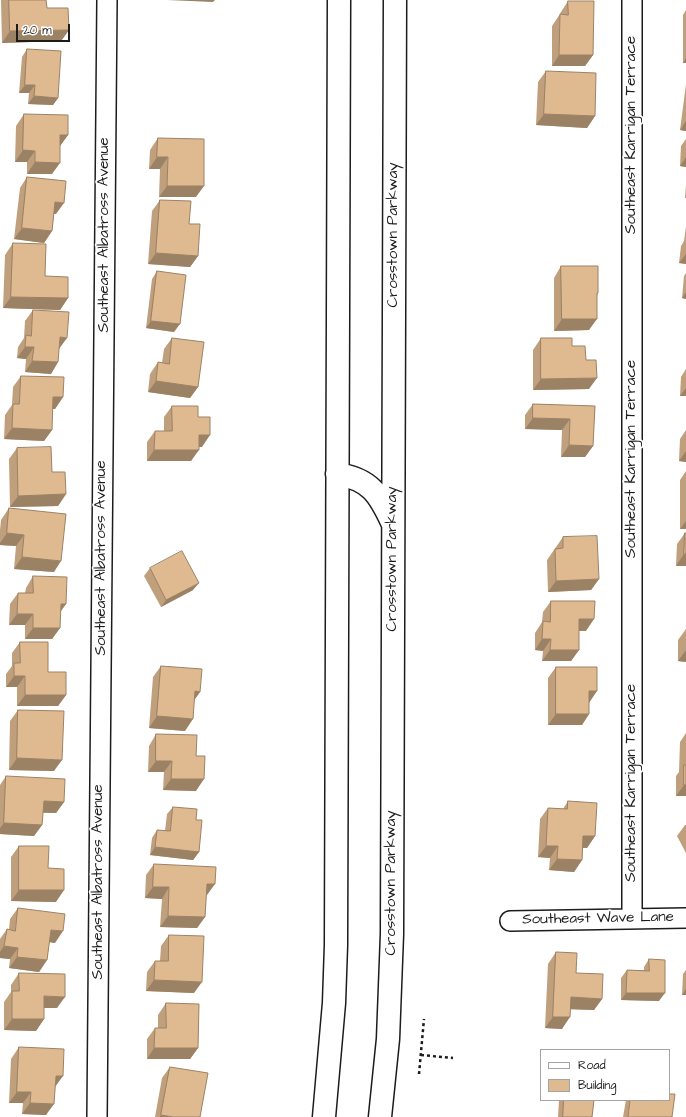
<!DOCTYPE html>
<html>
<head>
<meta charset="utf-8">
<style>
	body { margin:0 }
	#map { position:relative; width:686px; height:1117px; overflow:hidden; background:#fff; font-family:"Architects Daughter",sans-serif }
	canvas { display:block }
	.legend { position:absolute; left:540px; top:1049px; width:130px; height:52px; box-sizing:border-box; background:#fff; border:1px solid #a4a4a4; margin:0; padding:5px 7px; list-style:none; font-size:12px; color:#1c1c1c }
	.legend li { display:flex; align-items:center; gap:8px; height:20px }
	.legend b { width:20px; border:1px solid #a4a4a4 }
	.scale { position:absolute; left:16px; top:24px; width:54px; height:18px; box-sizing:border-box; border:2px solid #1c1c1c; border-top:0; padding-left:5px; font-size:12px; line-height:14px; white-space:nowrap; color:#1c1c1c; -webkit-text-stroke:3px #fff; paint-order:stroke }
</style>
</head>
<body>
<div id="map">
<canvas width="686" height="1117"></canvas>
<ul class="legend">
<li><b style="height:5px;background:#fff"></b>Road</li>
<li><b style="height:11px;background:#dfb990"></b>Building</li>
</ul>
<div class="scale">20 m</div>
</div>
<script>
const c = document.querySelector('canvas').getContext('2d');
c.lineJoin = 'round';
function trace(path, color, width, dash) { c.strokeStyle = color; c.lineWidth = width; c.lineCap = dash ? 'butt' : 'round'; c.setLineDash(dash || []); c.stroke(path); }
function fillPath(path, color) { c.fillStyle = color; c.fill(path, 'evenodd'); }
function label(font, color, halo, rows, align = 'center') {
  c.font = font + ' "Architects Daughter",sans-serif'; c.lineWidth = 3.5; c.setLineDash([]); c.textBaseline = 'middle'; c.strokeStyle = halo; c.fillStyle = color; for (const [text, x, y, turn = 0] of rows) {
    c.save(); c.translate(x, y); c.rotate((+turn || 0) * Math.PI / 180); c.textAlign = isNaN(turn) ? turn : align; if (halo) c.strokeText(text, 0, 0); c.fillText(text, 0, 0); c.restore();
  }
}
const minor = new Path2D(`
	M632,918v-918
	M510,921l176,-3
	M97,1117l10,-1117`);
const secondary = new Path2D(`
	M337,474c33,5 42,20 55,48
	M324,1117l10,-114 2,-58 3,-945
	M380,1117l8,-78 4,-105 3,-934`);
trace(minor, '#1c1c1c', 22);
trace(secondary, '#1c1c1c', 25);
trace(new Path2D(`
	M421,1055l32,3
	M419,1074l5,-55`), '#1c1c1c', 2.5, [3, 3]);
trace(minor, '#fff', 19);
trace(secondary, '#fff', 22);
fillPath(new Path2D(`
	M1,0h45l1,8 22,22 -8,11 -59,2z
	M568,1l25,54 -8,11h-33v-40l8,-12 1,-2z
	M686,10v53h-3v-48z
	M27,49l31,49 -5,7 -25,-1 1,-11h-10l3,-36z
	M546,71l49,45 -8,12 -51,-3 2,-43z
	M686,84v47l-6,-1z
	M24,114l44,21 -8,11 -8,28h-25v-12h-12l1,-36z
	M158,138l38,59h-37l1,-28h-11l1,-19z
	M686,139v28l-6,-1 1,-20z
	M27,177l29,37h-2l-2,17 -8,12 -30,-4 6,-51z
	M686,185v13h-1z
	M160,200l29,24 9,32 -8,11 -42,-3 4,-53z
	M686,227v37l-7,-1 2,-17 3,-5z
	M13,243l55,55 -8,12 -57,-2 2,-53z
	M561,266l37,27 -1,3 -8,34 -35,1v-53z
	M157,271l17,61 -28,-4 6,-49z
	M686,273v26l-4,-1 2,-22z
	M33,310l26,39 -1,13 -7,12 -26,-2 1,-13 -9,-1 1,-11 6,-9 1,-17z
	M172,338l26,49 -8,11 -42,-6 2,-18 8,-12 4,1 2,-14z
	M541,338l31,8 14,14 3,29 -56,1v-40z
	M686,369v27h-6l1,-19z
	M21,376l42,21 -8,12h-3v21l-8,11 -40,-2 1,-24 7,-10 1,-18z
	M533,404l62,2 -2,40 -8,11h-24l1,-27 -37,-1v-14z
	M172,406l26,11 4,30h-3l-8,14h-44v-19l8,-11h9v-14z
	M686,430v32l-7,-1 1,-22z
	M17,448l35,24 14,22 -8,12 -48,1 -1,-48z
	M686,471v58h-6v-49z
	M9,508l45,64 -40,-3 2,-23 -16,-1v-15l1,-10z
	M685,533l1,33h-10l1,-22z
	M563,537l36,42 -8,11 -43,2 -1,-32z
	M150,568l43,22 -32,17 -17,-31z
	M33,576l33,28 -6,8v16l-8,11h-27v-14h-16l1,-21 8,-11h7l1,-5z
	M551,601l35,30h-7v19l-8,11h-29l1,-10 -8,-1v-17l7,-11 1,-10z
	M686,629v33l-8,-1v-21z
	M20,642l28,30 18,23 -8,11h-41v-19h-11v-13l6,-8v-13z
	M161,666l39,26 -6,8 -9,31 -36,-3 4,-51z
	M556,667l33,35v12l-7,11h-34v-47z
	M18,710l36,61 -45,-1 1,-49z
	M686,733v63h-10v-20l3,-4 1,-30z
	M156,734l40,22v35l-33,-1 1,-18h-16l1,-26z
	M6,776l58,26 -8,11h-13l-1,12 -8,11 -34,-2v-49z
	M568,801l27,35 -8,12h-4l-1,12 -8,12 -25,-2 1,-12 -12,-1 2,-38 8,-11 15,1z
	M173,807l26,45 -6,8 -43,-5 2,-17 5,-8 8,1 2,-17z
	M685,825h1v28l-9,-17z
	M19,846l29,22 8,34 -45,-1v-44z
	M154,864l53,31h-1l-1,22 -8,11 -37,-1 2,-28 -17,-1 1,-23z
	M18,908l37,35 -6,-1 -2,18 -8,12 -30,-4 1,-9 -10,-1v-19l7,-10 2,1 1,-11z
	M169,935l25,58 -48,-2 1,-19 8,-11h5l1,-15z
	M556,952l46,47 -8,11 -24,-1 -8,20 -17,-1 3,-64z
	M649,959l10,42 -38,-1v-22l6,-8h17v-3z
	M686,970v25h-4l1,-21z
	M19,973l38,35h-13v11l-8,12 -32,-1v-28l7,-10v-7z
	M166,1003l32,45 -8,11h-43v-20l8,-11h3v-13z
	M19,1047l36,40 -9,28 -24,-1 1,-11h-14l2,-44z
	M170,1067l30,50h-45l7,-39z
	M559,1100h35l-2,17h-34z
	M626,1100h43l3,17h-49z`), '#c09f7c');
fillPath(new Path2D(`
	M167,0h48l-2,2z
	M69,30l-8,11 -59,2 8,-12z
	M559,55h34l-8,11h-33z
	M686,58v5h-3z
	M25,85h10l-6,8h-10z
	M34,96l24,2 -5,7 -25,-1z
	M544,114l51,2 -8,12 -51,-3z
	M686,121v10l-6,-1z
	M60,135h8l-8,11z
	M23,150l12,1 -8,11h-12z
	M157,157h11l-8,12h-11z
	M686,157v10l-6,-1z
	M35,162l25,1 -8,11h-25z
	M167,186h37l-8,11h-37z
	M55,202l9,1 -8,11 -9,-1z
	M22,228l30,3 -8,12 -30,-4z
	M156,253l42,3 -8,11 -42,-3z
	M686,254v10l-7,-1z
	M686,292v7l-4,-1z
	M11,297l57,1 -8,12 -57,-2z
	M562,319h35l-8,11 -35,1z
	M151,321l29,3 -6,8 -28,-4z
	M60,337l7,1 -8,11z
	M25,347h9l-8,12 -9,-1z
	M32,361l26,1 -7,12 -26,-2z
	M597,378l-8,11 -56,1 8,-11z
	M156,381l42,6 -8,11 -42,-6z
	M686,388v8h-6z
	M53,397h10l-8,12 -10,-1z
	M533,418l37,1 -8,11 -37,-1z
	M12,428l40,2 -8,11 -40,-2z
	M199,435h11l-8,12h-11z
	M569,445l24,1 -8,11h-24z
	M154,450h45l-8,11h-44z
	M686,451v11l-7,-1z
	M66,494l-8,12 -48,1 8,-11z
	M686,521v8h-6z
	M7,533l17,2 -8,11 -16,-1v-2z
	M684,554h2v12h-10z
	M22,557l39,4 -7,11 -40,-3z
	M599,579l-8,11 -43,2 8,-11z
	M199,583l-6,7 -32,17 5,-7z
	M61,604h5l-8,11z
	M17,614h16l-8,11h-16z
	M579,619h15l-8,12 -15,-1z
	M33,628h27l-8,11h-27z
	M542,639h9l-8,12 -8,-1z
	M550,650h29l-8,11h-29z
	M686,650v12l-8,-1z
	M14,676h11l-8,11h-11z
	M195,691l5,1 -8,11z
	M589,691h8l-8,12z
	M25,695h41l-8,11h-41z
	M556,714h33l-7,11h-34z
	M157,716l36,3 -8,12 -36,-3z
	M17,758l45,2 -8,11 -45,-1z
	M156,761h16l-8,11h-16z
	M171,779h33l-8,12 -33,-1z
	M684,785h2v11h-10z
	M44,801l20,1 -8,11 -20,-1z
	M4,823l38,2 -8,11 -34,-2v-6z
	M583,836h12l-8,12 -12,-1z
	M546,846h12l-8,12 -12,-1z
	M155,847l44,5 -6,8 -43,-5z
	M557,859l25,1 -8,12 -25,-2z
	M207,884h8l-8,11h-8z
	M153,887h16l-7,12 -17,-1z
	M19,890h45l-8,12 -45,-1z
	M168,916l37,1 -8,11 -37,-1z
	M51,930l12,1 -8,12 -12,-2z
	M4,946l14,2 -8,11 -10,-1v-6z
	M17,957l30,3 -8,12 -30,-4z
	M154,980l48,2 -8,11 -48,-2z
	M686,989v6h-4z
	M626,993h39l-6,8 -38,-1z
	M44,996l21,1 -8,11h-21z
	M571,997l31,2 -8,11 -31,-1z
	M553,1017h17l-8,12 -17,-1z
	M12,1019h32l-8,12 -32,-1z
	M154,1048h44l-8,11h-43z
	M56,1076h7l-8,11z
	M17,1092h14l-8,11h-14z
	M30,1103l24,1 -8,11 -24,-1z
	M161,1115l12,2h-13z`), '#9c8265');
const building = new Path2D(`
	M9,0h37l1,8h21l1,22 -59,1z
	M568,1h26l-1,54h-34l1,-41 8,1z
	M27,49l34,2 -3,47 -24,-2 1,-11h-10z
	M546,71l50,2 -1,43 -51,-2z
	M24,114l44,1v20h-8v28l-25,-1v-11l-12,-1z
	M158,138l46,1v47h-37l1,-29h-11z
	M27,177l39,4 -2,22 -9,-1 -3,29 -30,-3z
	M160,200l31,1 -2,23h11l-2,32 -42,-3z
	M13,243l33,1 -1,32 23,1v21l-57,-1z
	M561,266h37v27h-1v26h-35z
	M157,271l29,4 -6,49 -29,-3z
	M33,310l36,2 -2,26 -7,-1 -2,25 -26,-1 2,-14h-9l1,-12 5,1z
	M172,338l32,4 -6,45 -42,-6 2,-19 11,2z
	M541,338h31v8h13l1,14h10l1,18 -56,1z
	M21,376l43,1 -1,20h-10l-1,33 -40,-2 1,-24h6z
	M533,404l62,2 -2,40 -24,-1 1,-26 -37,-1z
	M172,406h26v11h12v18h-11v15h-45l1,-19h17z
	M51,447l1,25h13l1,22 -48,2 -1,-48z
	M9,508l57,6 -5,47 -39,-4 2,-22 -17,-2z
	M685,533h1v21h-2z
	M597,536l2,43 -43,2 -1,-32 8,-1v-11z
	M182,551l17,32 -33,17 -16,-32z
	M33,576l34,1 -1,27h-5l-1,24h-27v-14h-16l1,-21h15z
	M551,601h44l-1,18h-15v31h-29l1,-11h-9l1,-18 7,1z
	M20,642h28v30h18v23h-41v-19h-11v-13h6z
	M161,666l41,3 -2,23 -5,-1 -2,28 -36,-3z
	M556,667h41v24h-8v23h-33z
	M18,710l46,1 -2,49 -45,-2z
	M156,734l41,1 -1,21h9l-1,23h-33l1,-18h-16z
	M684,765h2v20h-2z
	M6,776l59,3 -1,23 -20,-1 -2,24 -38,-2z
	M568,801l29,2 -2,33h-12l-1,24 -25,-1 1,-13h-12l2,-38 19,1z
	M173,807l24,2 -1,11h6l-3,32 -44,-5 2,-17 13,1z
	M19,846h30l-1,22 16,1v21h-45z
	M154,864l62,3 -1,17h-8l-2,33 -37,-1 1,-29h-16z
	M18,908l47,6 -2,17 -12,-1 -4,30 -30,-3 1,-9 -14,-2 3,-17 8,2z
	M169,935l35,1 -2,46 -48,-2 1,-19h13z
	M556,952l21,1 -1,20 27,1 -1,25 -31,-2 -1,20h-17z
	M649,959l16,1v33h-39l1,-23 22,1z
	M19,973l46,1v23l-21,-1v23h-32v-28h7z
	M166,1003l33,1 -1,44h-44l1,-20h11z
	M19,1047l45,2 -1,27h-7l-2,28 -24,-1 1,-11h-14z
	M170,1067l38,6 -8,44h-27l-12,-2z
	M669,1094h6l-3,23h-44l2,-17h39z
	M564,1100h30l-2,17h-29z`);
fillPath(building, '#dfb990');
trace(building, '#9c8265', 1);
label('15px', '#1c1c1c', '#fff', [
	["Southeast Karrigan Terrace",632,135,-90],
	["Southeast Albatross Avenue",105,235,-90],
	["Crosstown Parkway",394,235,-90],
	["Southeast Karrigan Terrace",632,459,-90],
	["Southeast Albatross Avenue",102,558,-90],
	["Crosstown Parkway",393,559,-90],
	["Southeast Karrigan Terrace",632,783,-90],
	["Southeast Albatross Avenue",99,882,-90],
	["Crosstown Parkway",392,883,-90],
	["Southeast Wave Lane",598,919,-1]
]);
</script>
</body>
</html>
